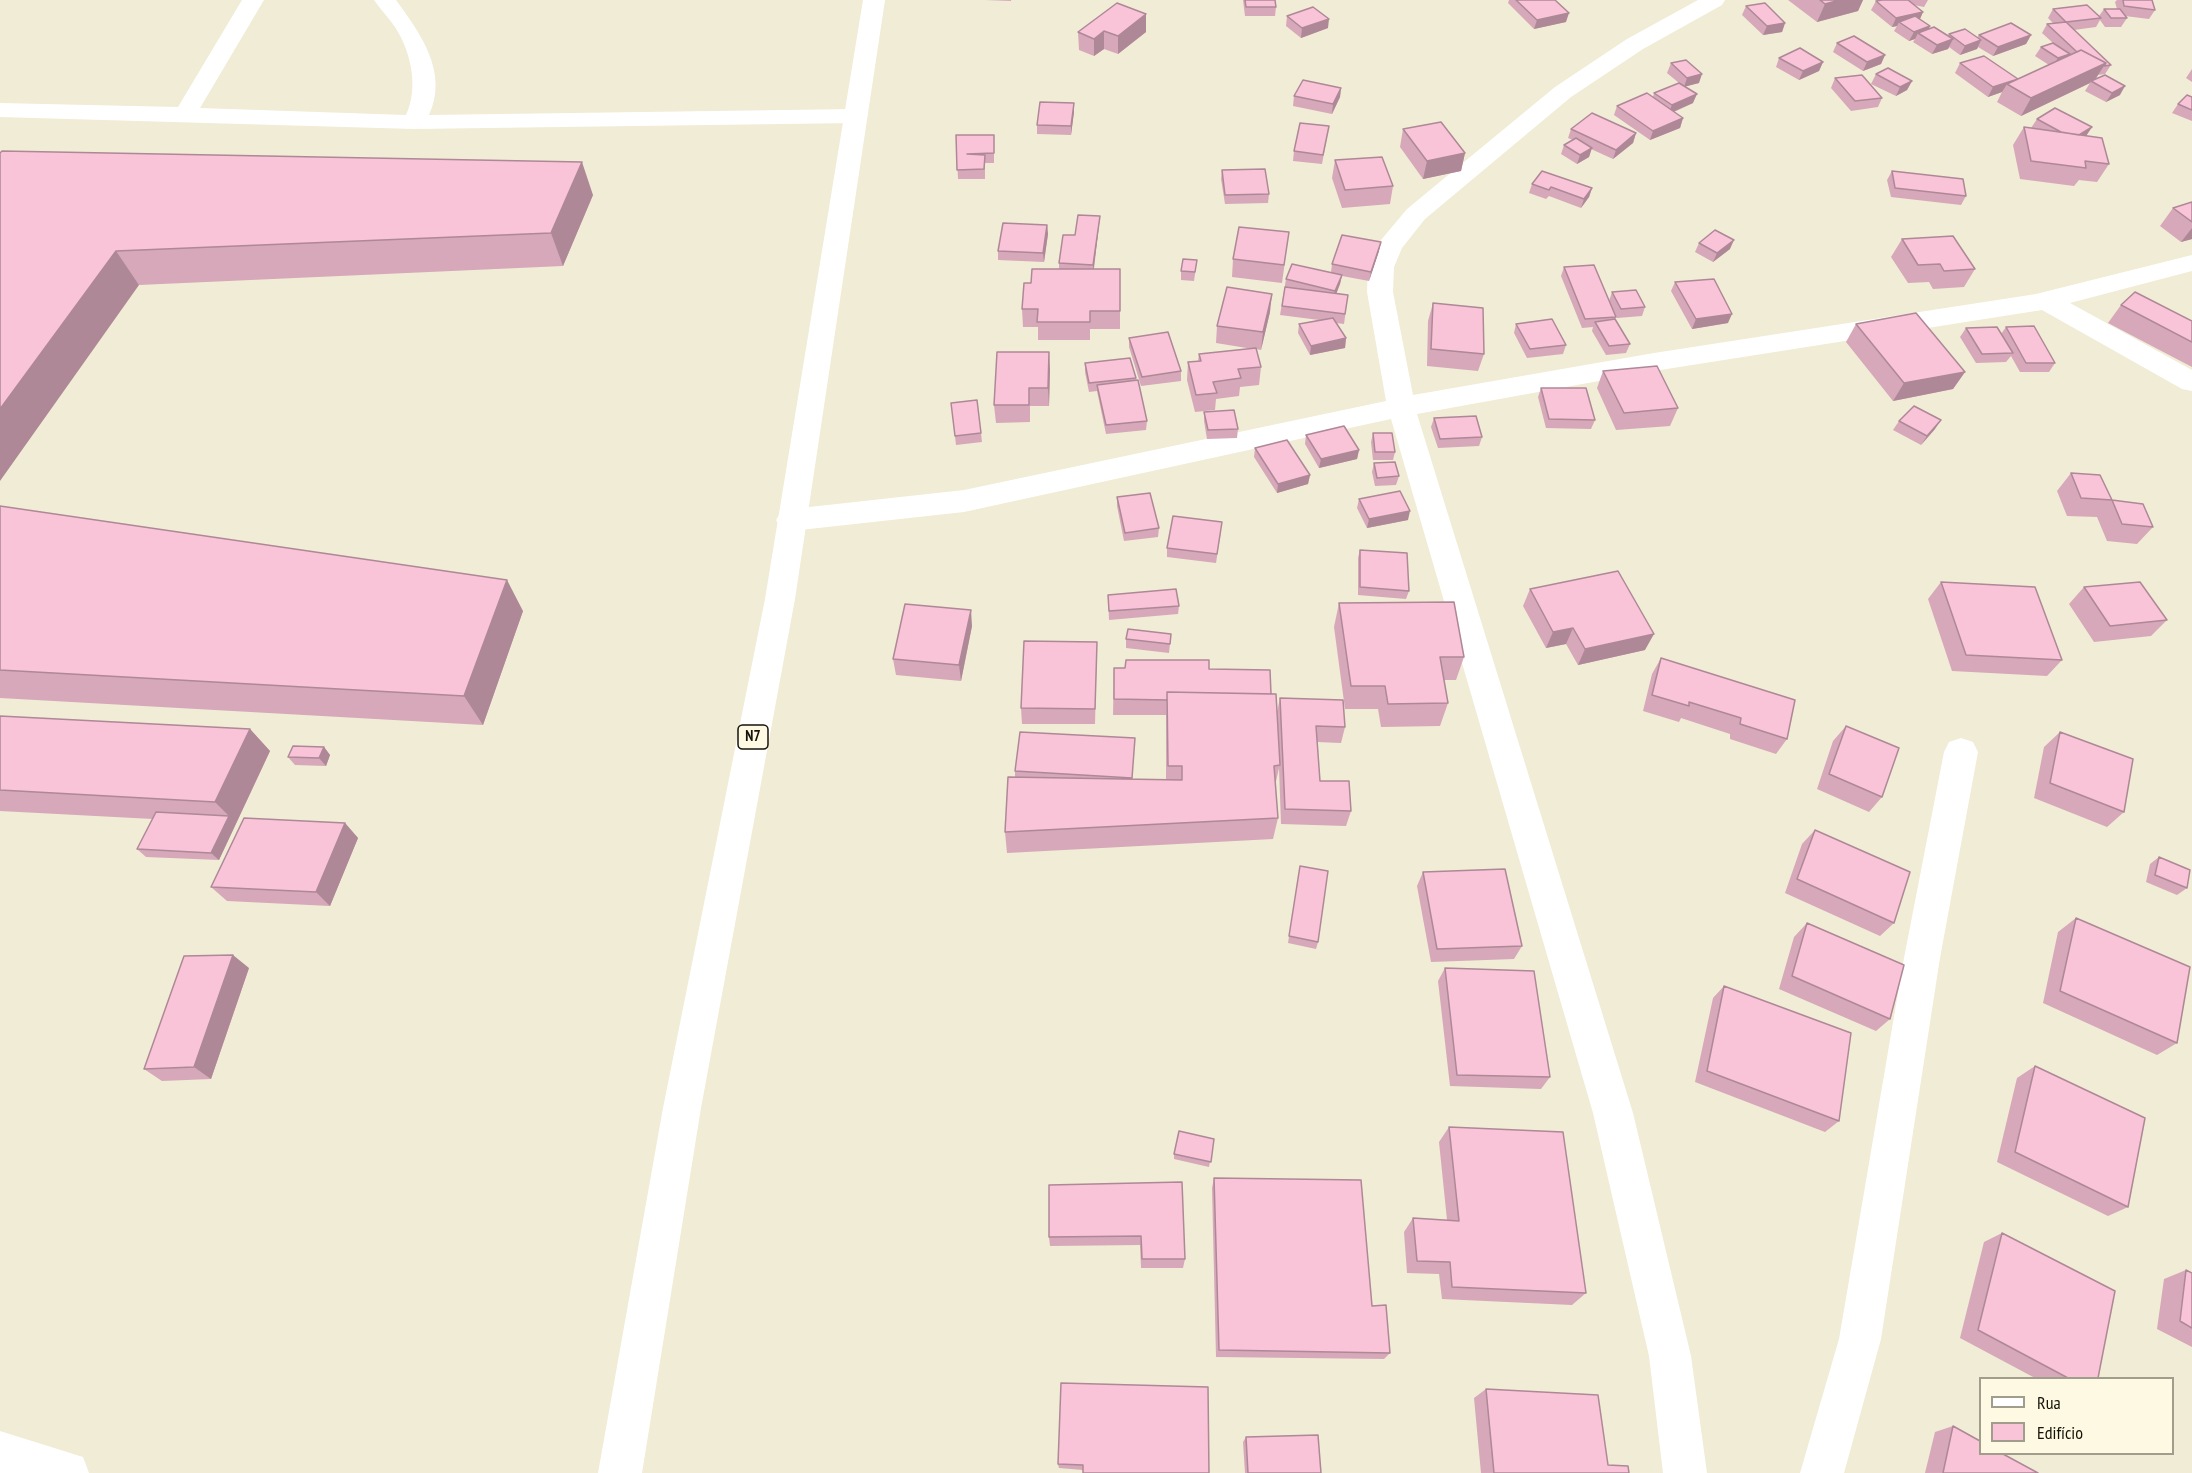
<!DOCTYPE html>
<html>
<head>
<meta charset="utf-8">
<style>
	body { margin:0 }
	#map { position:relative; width:2192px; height:1473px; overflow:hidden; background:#f1ecd5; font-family:"PT Sans Narrow",sans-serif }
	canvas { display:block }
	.legend { position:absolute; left:1979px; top:1377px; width:195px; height:78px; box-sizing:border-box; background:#fef9e2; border:2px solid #a09d8c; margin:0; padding:8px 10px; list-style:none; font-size:18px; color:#14120a }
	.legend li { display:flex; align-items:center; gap:12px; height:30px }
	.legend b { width:30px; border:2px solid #a09d8c }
</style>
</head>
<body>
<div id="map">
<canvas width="2192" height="1473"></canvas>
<ul class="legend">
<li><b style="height:8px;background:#fff"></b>Rua</li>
<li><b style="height:16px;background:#f9c3d8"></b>Edifício</li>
</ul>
</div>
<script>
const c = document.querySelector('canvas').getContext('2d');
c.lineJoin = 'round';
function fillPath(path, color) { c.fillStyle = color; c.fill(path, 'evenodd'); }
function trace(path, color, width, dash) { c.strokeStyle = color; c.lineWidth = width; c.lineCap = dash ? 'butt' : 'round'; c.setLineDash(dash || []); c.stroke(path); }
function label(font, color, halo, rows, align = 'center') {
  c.font = font + ' "PT Sans Narrow",sans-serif'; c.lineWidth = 6; c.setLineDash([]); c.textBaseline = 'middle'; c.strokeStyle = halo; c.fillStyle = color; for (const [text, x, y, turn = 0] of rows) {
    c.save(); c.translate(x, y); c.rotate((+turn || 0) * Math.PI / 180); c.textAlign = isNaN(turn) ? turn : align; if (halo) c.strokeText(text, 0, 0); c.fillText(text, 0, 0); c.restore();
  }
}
fillPath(new Path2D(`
	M242,0h22l-64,108 206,7c13,-28 5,-63 -11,-88 -6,-9 -14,-17 -21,-27h22c24,33 53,72 33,115l427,-6 8,2 4,5 -4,5 -8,2 -442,6 -414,-12v-14l178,4z
	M1698,0h27l-3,5 -79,44 -72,48 -146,122 -23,29 -8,19 -1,25 20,103 241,-42 382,-59 156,-39v16l-122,32 122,67v21l-10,-2 -140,-79 -388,61 -237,43 216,699 58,243 16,117h-44l-14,-117 -56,-243 -202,-694 -427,93 -173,19 -10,-3 -5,-8 5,-8 10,-3 173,-19 422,-89 -19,-109 1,-25 13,-27 26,-31 148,-122 72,-48z
	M1961,738l12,4 5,10 -38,206 -59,381 -37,134h-44l39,-134 65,-381 40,-206 5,-10z
	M0,1431l83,26 6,16h-89z`), '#fff');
fillPath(new Path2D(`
	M863,0h22l-90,599 -94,509 -59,365h-44l65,-365 102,-509z`), '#fff');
fillPath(new Path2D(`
	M985,0h26v1z
	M1243,0h32l1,7 -1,9h-30z
	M1509,0h46l11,22 -32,7 -26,-26z
	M1788,0h75l-5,11 -41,11z
	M1882,0h46l-4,7 -10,-2 9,7 -3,7 10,7 -1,3 19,7 1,-2 28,4 2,-3h52l-5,9 -33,12 -15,-9 -1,2 -17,6 -11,-8 -1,2 -16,5 -19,-12 2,-3 -6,2 -15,-10 3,-5 -5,1 -21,-17 5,-9z
	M2117,0h35l3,10 -6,9 -24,-3 2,2 -6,9h-16l-5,-7 -4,7 -22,3 37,35 -6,9 -7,1 -2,4 24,16 -14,7 -21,-11 5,-8 -69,33 -24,-14 5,-10 -14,5 -33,-24 5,-10 58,16 31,-14 -14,-9 6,-9 12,-4 -11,-10 5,-9 6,-1 -5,-5 5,-9 46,7 5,-7h13l-2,-7z
	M1746,6l39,17 -3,9 -19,3 -21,-20z
	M1146,14v18l-28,22 -14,-5 -10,7 -15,-6 -1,-18z
	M1287,16l41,12 -27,10 -15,-12z
	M1837,43l48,12 -4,9 -18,7 -30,-19z
	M1779,58l44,4 -4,9 -20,9 -23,-13z
	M1671,63l28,20 -14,3 8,17 -19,9 9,6 -3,10 -30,12 -36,-25 3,-9 36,-9 1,-4 25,-10 -12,-10z
	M2192,69v13l-6,-4z
	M1876,74l36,7 -5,9 -11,6 -25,-12z
	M1835,78l47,20 -4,9 -27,4 -20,-23z
	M1341,88l-1,9 -8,17 -39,-8 1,-10z
	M2192,97v24l-20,-8 6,-9z
	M1074,112l-3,23 -34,-1v-9z
	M2037,119l55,8 -6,9 23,28 -12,18 -18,-2 -5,6 -54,-7 -7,-34 11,-18 7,1z
	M1329,126l-7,38 -29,-3 1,-10z
	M1403,129l62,24 -4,18 -38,8 -23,-32z
	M1571,129l65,4 -3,10 -20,16 -22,-10 -2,8 -12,7 -16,-10 3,-9 9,-5 -5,-2z
	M956,135l38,9v19h-9v16h-27z
	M0,153l593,42 -30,71 -424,19z
	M1335,160l58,26 -3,18 -48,4 -10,-30z
	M1222,170l47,24 -1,9 -43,1 -4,-25z
	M1892,171l74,25 -5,9 -70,-8 -4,-17z
	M1532,184l60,4 -3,9 -8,11 -32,-12 -3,3 -17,-6z
	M2192,202v37l-11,3 -21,-16 13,-18z
	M1100,216l-1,9 -5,44 26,42v18h-30v11h-52v-13h-15l-1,-18 9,-26 28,-14v-6l16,-28z
	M1047,225l1,9 -4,28 -46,-2v-9z
	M1289,232l-7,51 -50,-6 1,-18z
	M1902,239l73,30 -11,18 -31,2 -4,-7 -21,1 -17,-26z
	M1699,243l31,6 -17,13 -18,-10z
	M1379,251l-10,30 -27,-5 -2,8 -4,9 12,2 -4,29 -8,-1 10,15 -1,10 -35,7 -12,-22 1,-9 20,-4 -39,-5 6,-36 45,-7 1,-8z
	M1197,260l-3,21 -13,-1v-9z
	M1564,267l45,34 3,-9 33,15 -3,9 -25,2 -7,-14 6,13 -1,3 15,24 -4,9 -20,2 -14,-24 1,-4 -11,1 -21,-52z
	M1675,282l53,41 -36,6 -21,-38z
	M1433,303l51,51 -6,17 -51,-5 1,-45z
	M2121,305l71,16v46l-84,-44z
	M1270,312l-9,38 -5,-1 5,18 -2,18 -19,2 -1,9 -23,3 -1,11 -20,2 -8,-32 1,-18 10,-1 1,-7 54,-5 -37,-6 1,-17z
	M1516,324l50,21 -3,9 -36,4 -13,-25z
	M1856,324l109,48 -12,17 -60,12 -47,-59z
	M2006,327l49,36 -6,9h-29l-9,-16 -5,6 -30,1 -16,-26 6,-9 35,6z
	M1129,338l52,33v10l-40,5 -12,-39z
	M1085,363l51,15 11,43 -1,9 -40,4 -9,-43 -8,1 -4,-20z
	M1050,369l-1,37h-19v16l-34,1 -2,-18z
	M1603,371l75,37 -8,18 -54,4 -19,-42z
	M1541,388l54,32 -4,9 -45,-1 -8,-31z
	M951,403l30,30 1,9 -26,3z
	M1204,412l34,17 -1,9 -30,1 -3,-18z
	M1434,418l48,19 -3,9 -41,2 -7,-21z
	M1899,421l36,8 -14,16 -28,-15z
	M1373,433l22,19 -2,8h-20l-2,-18z
	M1306,435l53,15 -2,9 -38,9 -14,-24z
	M1255,448l55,27 -2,9 -31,9 -23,-36z
	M1374,463l25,13 -3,9 -21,1 -3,-14z
	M2071,473l41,27 -15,17 -30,-1 -10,-25z
	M1117,497l42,31 -1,9 -34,4 -7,-35z
	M1359,499l49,21 -41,8 -10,-20z
	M2112,500l41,27 -16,17 -30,-3 -10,-24z
	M0,506l523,105 -40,114 -483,-27z
	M1221,530l-5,33 -49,-6v-9z
	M1360,550l49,41 -3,8 -48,-4v-37z
	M1941,582l121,78 -15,16 -95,-5 -24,-72z
	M2084,587l83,33 -16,16 -57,6 -25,-38z
	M1530,589l115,61 -67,15 -12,-21 -20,4 -23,-42z
	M1108,595l71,11 -1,8 -69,6z
	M1339,603l125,54 -8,23h-12l4,23 -8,23 -59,1 -3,-18h-33l-11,-82z
	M972,626l-11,55 -65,-6 -3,-16z
	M1171,634l-2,19 -43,-5v-9z
	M1097,642l-2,82h-73l-1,-16z
	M1661,658l126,81 -11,15 -46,-15v-5l-49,-16 -2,4 -36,-11 9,-37z
	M1114,668l95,1 62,25 6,18 3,-14 65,29 -4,16 -24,-1 3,39 31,30 -5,15 -65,-2 -2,-56 -4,18 3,32 -5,21 -266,14 -2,-21 10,-55v-6l120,-33 -3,41 34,1v-65h-53z
	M0,716l250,13 20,22 -51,109 -73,-3 -9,-8 16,-30 -153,-8z
	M1846,726l36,71 -13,15 -52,-23 16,-48z
	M2060,732l64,80 -17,15 -73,-29 10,-51z
	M324,747l6,8 -4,11 -31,-1 -7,-8z
	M345,823l13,15 -28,68 -103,-5 -16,-14z
	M1815,830l79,93 -14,13 -95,-43 17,-49z
	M2159,857l28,31 -10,7 -31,-13 4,-18z
	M1300,866l18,76 -2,7 -28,-6z
	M1423,872l99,74 -8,13 -83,3 -14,-76z
	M2076,918l101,125 -20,12 -114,-52 15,-71z
	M1807,923l83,96 -14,12 -97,-42 15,-52z
	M249,968l-38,111 -49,2 -18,-12z
	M1445,968l105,109 -9,12 -91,-3 -12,-105z
	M1724,986l115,135 -14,11 -130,-50 18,-84z
	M2035,1066l93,141 -20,9 -111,-54 20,-84z
	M1449,1127l137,166 -14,12 -130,-6 -3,-25 -32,-1 -3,-41 9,-14 34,2 -8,-78z
	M1214,1139l-5,28 -35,-8v-5z
	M1214,1178l158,128 18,47 -6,6 -168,-2 -4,-169z
	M1049,1185l136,74 -2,9h-42l-1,-23 -90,1 -1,-9z
	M2002,1233l96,145h-63l-75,-40 24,-96z
	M2186,1270l6,3v74l-35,-18 7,-50z
	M1208,1387l-125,83 -24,-2 -1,-4z
	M1486,1389l122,76 21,8h-148l-7,-75z
	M1953,1426l85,47h-113l10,-41z
	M1246,1437l75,36h-76l-2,-31z`), '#d6a8ba');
fillPath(new Path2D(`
	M1840,0h23l-5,11 -41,11 8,-18z
	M1923,12l-4,9 -20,1 -2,4 -5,1 4,-9z
	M1569,13l-3,9 -32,7 3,-9z
	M1146,14v18l-28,22v-18z
	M1329,19l-1,9 -27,10 1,-10z
	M1785,23l-3,9 -19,3 4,-9z
	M1930,26l-4,9 -8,-2 -3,6 -6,2 5,-9z
	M1104,31v18l-10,7v-17z
	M2031,35l-5,9 -33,12 5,-9z
	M1953,39l-5,10 -16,5 5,-9z
	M1981,40l-4,9 -17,6 5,-9z
	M2070,54l-6,9 -12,4 6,-9z
	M1885,55l-4,9 -18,7 4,-9z
	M1823,62l-4,9 -20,9 4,-9z
	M2106,63l-12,18h-3l-1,2 -69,33 10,-18z
	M1702,74l-3,9 -15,4 3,-9z
	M2018,80l-11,4 -5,8 -14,5 5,-10z
	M1912,81l-5,9 -11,6 4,-9z
	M2125,86l-5,9 -14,7 6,-9z
	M1341,88l-1,9 -8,17 1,-10z
	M1697,94l-4,9 -25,11 4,-9z
	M1074,103v9l-3,23v-9z
	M1683,118l-3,10 -30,12 3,-9z
	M2092,127l-6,9 -13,2z
	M1636,133l-3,10 -20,16 3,-9z
	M1592,148l-3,9 -12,7 3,-9z
	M1465,153l-4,18 -38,8 4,-18z
	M582,162l11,33 -30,71 -12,-33z
	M1592,188l-3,9 -8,11 3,-9z
	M1100,216l-1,9 -6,49v-9z
	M1047,225l1,9 -4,28 -1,-9z
	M2192,228v11l-11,3z
	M1734,240l-4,9 -17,13 4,-9z
	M1381,242l-2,9 -10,30 2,-9z
	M116,251l23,34 -139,196v-72z
	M1342,275l-2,9 -6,16 1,-9z
	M1272,294l-2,18 -9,38 2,-18z
	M1732,314l-4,9 -36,6 4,-10z
	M1346,338l-1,10 -35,7 1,-9z
	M1049,352l1,17 -1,37 -1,-18z
	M1965,372l-12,17 -60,12 11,-18z
	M1941,420l-6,9 -14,16 6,-9z
	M1359,450l-2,9 -38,9 2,-9z
	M1310,475l-2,9 -31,9 1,-9z
	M1410,511l-2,9 -41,8 2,-9z
	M507,580l16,31 -40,114 -19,-29z
	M971,610l1,16 -11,55 -2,-16z
	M1573,628l-7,16 -20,4 7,-16z
	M1654,634l-9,16 -67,15 7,-16z
	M250,729l20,22 -51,109 -8,-7 18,-37 -14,-14z
	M324,747l6,8 -4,11 -7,-8z
	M345,823l13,15 -28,68 -14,-14z
	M233,955l16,13 -38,111 -17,-12z`), '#ae8897');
const building = new Path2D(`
	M1245,0h30l1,7h-30z
	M1516,0h39l14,13 -32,7z
	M1820,0h20l-15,4z
	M1882,0h26l15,12 -27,6 -20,-17z
	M2123,0h29l3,10 -31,-4z
	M1117,3l29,11 -28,22 -14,-5 -10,8 -16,-7z
	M1765,3l20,20 -18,3 -21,-20z
	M2087,5l14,13 -35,4 -13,-13z
	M1313,7l16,12 -27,9 -15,-12z
	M2104,9h16l7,9h-16z
	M1915,16l15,10 -16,6 -15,-10z
	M2066,22l45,43 -7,1 2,-3 -25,-13 -4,2 -30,-28z
	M2011,23l20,12 -33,12 -19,-12z
	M1934,27l19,12 -16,6 -19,-12z
	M1965,29l16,11 -16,6 -16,-12z
	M1854,36l31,19 -18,7 -30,-19z
	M2053,43l17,11 -12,4 -17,-11z
	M1800,48l23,14 -20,9 -24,-13z
	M2081,50l25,13 -75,35 -24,-14z
	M1984,56l34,23 -25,8 -33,-24z
	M1686,60l16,14 -15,4 -16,-15z
	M1888,68l24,13 -12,6 -24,-13z
	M1862,75l20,23 -27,3 -20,-23z
	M2105,75l20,11 -13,7 -21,-12z
	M1303,80l38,8 -8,16 -39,-8z
	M1679,83l18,11 -25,11 -18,-12z
	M1647,93l36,25 -30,13 -36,-25z
	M2187,95l5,2v13l-14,-6z
	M1040,102l34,1 -3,23 -34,-1z
	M2055,108l37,19 -13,8 -18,-3 -24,-13z
	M1592,113l44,20 -20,17 -45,-21z
	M1441,122l24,31 -38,8 -24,-32z
	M1300,123l29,3 -6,29 -29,-4z
	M2024,127l78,11 7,26 -24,-3 1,7 -55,-7z
	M956,135h38v18l-27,1 18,1 -1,14 -27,1z
	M1576,138l16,10 -12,7 -16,-10z
	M2,151l580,11 -31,71 -435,18 -116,158v-256z
	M1382,157l11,29 -48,4 -10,-30z
	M1265,169l4,25 -44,1 -3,-25z
	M1542,171l50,17 -8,11 -33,-12 -2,3 -17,-6z
	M1892,171l71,8 3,17 -71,-8z
	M2192,202v20l-19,-14z
	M1078,215l22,1 -7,49 -34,-2 4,-28h12z
	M1003,223l44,2 -4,28 -45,-2z
	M1239,227l50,5 -5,33 -51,-6z
	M1715,230l19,10 -17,13 -18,-10z
	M1342,235l39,7 -10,30 -39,-8z
	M1953,236l22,33 -31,2 -4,-7 -22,1 -16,-26z
	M1183,259l14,1 -2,12 -14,-1z
	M1292,264l50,11 -7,16 -49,-12z
	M1594,265l22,52 -31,2 -21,-52z
	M1032,269h88v42h-30v11h-53l1,-13h-16l2,-26h7z
	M1714,279l18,35 -36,5 -21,-37z
	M1227,287l45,7 -9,38 -46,-6z
	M1285,287l63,8 -3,19 -63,-8z
	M1636,290l9,17 -24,2 -9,-17z
	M2135,292l57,29v21l-71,-37z
	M1433,303l50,5 1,46 -53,-5z
	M1916,313l49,59 -61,11 -48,-59z
	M1333,318l13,20 -35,8 -12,-22z
	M1552,319l14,26 -36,4 -14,-25z
	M1615,319l15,25 -21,2 -14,-24z
	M2034,326l21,37h-29l-20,-36z
	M1997,327l16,26 -31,1 -16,-26z
	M1168,332l13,39 -39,6 -13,-39z
	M1256,348l5,19 -23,2 3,9 -28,4 4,11 -21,2 -8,-33 13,-1 -2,-7z
	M997,352h52l-1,36h-19v17h-35z
	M1130,358l6,20 -47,5 -4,-20z
	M1657,366l21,42 -54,5 -21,-42z
	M1138,380l9,41 -41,4 -9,-40z
	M1541,388h45l9,32 -46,-1z
	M977,400l4,33 -26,3 -4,-33z
	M1914,406l27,14 -14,16 -28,-15z
	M1234,410l4,19 -30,1 -4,-18z
	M1476,416l6,21 -42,2 -6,-21z
	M1344,426l15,24 -38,9 -15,-24z
	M1373,433h19l3,19h-20z
	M1287,440l23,35 -32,9 -23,-36z
	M1395,462l4,14 -22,2 -3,-15z
	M2071,473l29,2 12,25 -31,-2z
	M1400,491l10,20 -41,8 -10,-20z
	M1150,493l9,35 -34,5 -8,-36z
	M2112,500l31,4 10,23 -31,-3z
	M0,506l507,74 -43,116 -464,-26z
	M1173,516l49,6 -5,32 -50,-6z
	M1360,550l47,3 2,38 -49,-4z
	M1618,571l36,63 -69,15 -12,-21 -20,4 -23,-43z
	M1941,582l94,5 27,73 -96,-5z
	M2140,582l27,38 -57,6 -26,-39z
	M1176,589l3,17 -70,5 -1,-16z
	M1454,602l10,55h-24l8,46 -60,1 -3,-18h-34l-12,-83z
	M905,604l66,6 -12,55 -66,-6z
	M1128,629l43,5 -1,10 -44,-5z
	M1024,641l73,1 -2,67 -74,-1z
	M1661,658l134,42 -8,39 -47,-15 1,-6 -52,-16v4l-37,-11z
	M1126,660h83v9l61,1 1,24 -104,-2v8l-53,-1v-31h11z
	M1167,692l109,2 4,71 -6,1 4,52 -273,14 3,-55 174,3v-14h-14z
	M1280,698l63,2 2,27 -29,-1 4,55h29l2,30 -66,-2z
	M0,716l250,13 -35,73 -215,-12z
	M1846,726l53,22 -17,49 -53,-23z
	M1020,732l115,6 -3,40 -117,-7z
	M2060,732l73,27 -9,53 -74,-29z
	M293,746l31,1 -5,11 -31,-1z
	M156,812l73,4 -18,37 -74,-4z
	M244,818l101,5 -29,69 -105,-5z
	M1815,830l95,42 -16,51 -97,-44z
	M2159,857l31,13 -3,18 -32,-13z
	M1300,866l28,5 -10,71 -29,-6z
	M1505,869l17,77 -85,3 -14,-77z
	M2076,918l114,49 -13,76 -117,-52z
	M1807,923l97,42 -14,54 -98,-43z
	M233,955l-39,112 -50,2 40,-113z
	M1445,968l89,3 16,106 -93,-2z
	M1724,986l127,47 -12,88 -132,-50z
	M2035,1066l110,52 -17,89 -113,-55z
	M1449,1127l114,5 23,161 -134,-6 -2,-25 -33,-1 -4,-43 46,3z
	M1179,1131l35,8 -3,23 -37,-8z
	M1214,1178l147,2 11,126 14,-1 4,48 -171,-3z
	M1182,1182l3,77h-43l-1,-23 -92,1v-52z
	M2002,1233l113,58 -17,87h-30l-90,-48z
	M2186,1270l6,3v55l-12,-7z
	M1061,1383l147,4 1,86h-126v-8l-25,-1z
	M1486,1389l112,6 10,70 20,1 1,7h-135z
	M1953,1426l27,15v13h23l35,19h-95z
	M1318,1435l3,38h-73l-2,-36z`);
fillPath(building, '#f9c3d8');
trace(building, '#ae8897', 1.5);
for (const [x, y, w] of [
	[753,737,30]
]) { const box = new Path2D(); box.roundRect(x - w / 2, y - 12, w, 24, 4.5); c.fillStyle = '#fef9e2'; c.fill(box); trace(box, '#14120a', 1.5); }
label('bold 15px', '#14120a', null, [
	["N7",753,737]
]);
</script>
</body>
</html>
